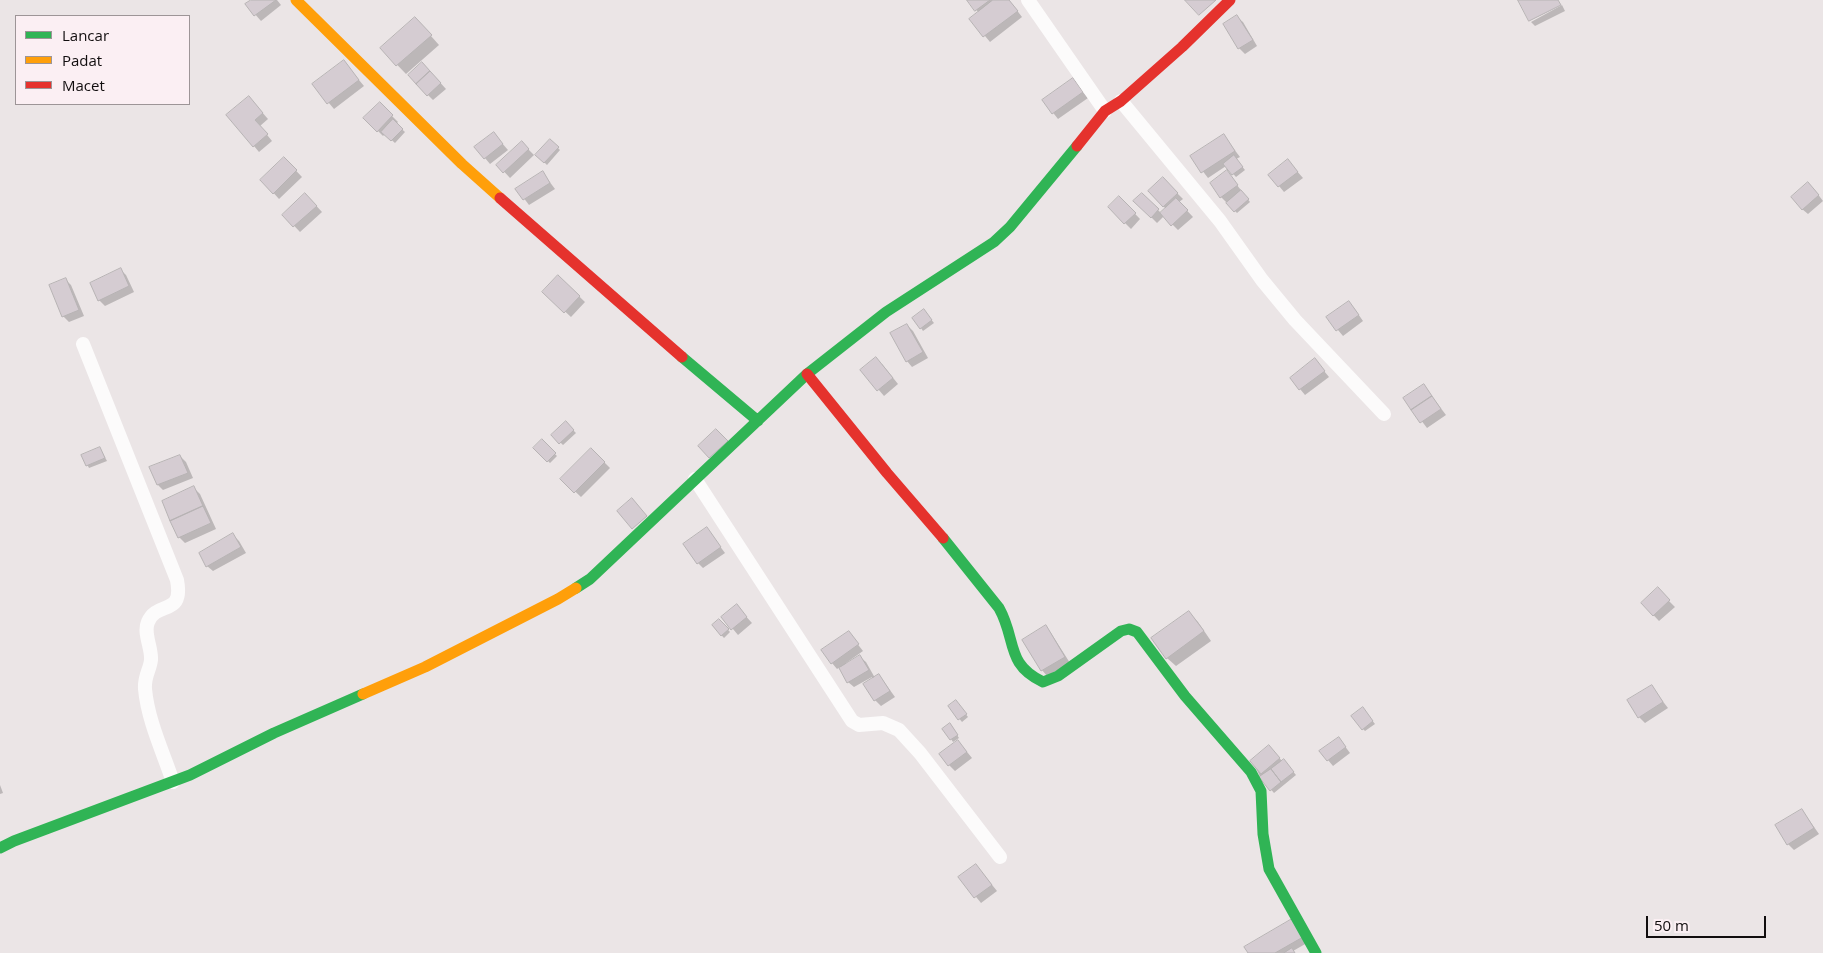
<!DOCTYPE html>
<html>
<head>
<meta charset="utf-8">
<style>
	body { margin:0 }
	#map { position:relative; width:1823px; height:953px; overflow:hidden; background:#ebe5e6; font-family:"Open Sans",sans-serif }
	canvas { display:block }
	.legend { position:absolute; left:15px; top:15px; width:175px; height:90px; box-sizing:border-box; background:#fbeff3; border:1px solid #9d9597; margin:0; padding:6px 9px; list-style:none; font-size:15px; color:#110d0e }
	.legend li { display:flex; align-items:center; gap:10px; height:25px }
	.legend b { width:25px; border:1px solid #9d9597 }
	.scale { position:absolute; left:1646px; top:916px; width:120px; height:22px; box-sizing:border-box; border:2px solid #110d0e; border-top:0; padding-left:6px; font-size:15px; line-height:18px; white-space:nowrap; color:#110d0e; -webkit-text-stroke:4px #fbeff3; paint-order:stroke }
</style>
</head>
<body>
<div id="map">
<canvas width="1823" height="953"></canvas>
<ul class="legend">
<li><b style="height:6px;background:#30b455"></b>Lancar</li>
<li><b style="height:6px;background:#ff9f0a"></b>Padat</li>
<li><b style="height:6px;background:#e5322d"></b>Macet</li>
</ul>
<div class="scale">50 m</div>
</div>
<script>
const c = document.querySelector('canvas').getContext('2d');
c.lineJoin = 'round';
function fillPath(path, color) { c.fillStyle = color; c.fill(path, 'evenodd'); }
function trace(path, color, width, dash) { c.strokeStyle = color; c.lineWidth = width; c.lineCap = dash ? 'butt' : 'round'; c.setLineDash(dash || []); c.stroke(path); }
fillPath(new Path2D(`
	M253,0h24l4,5 -20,16 -14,-16z
	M968,0h41l13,17 -32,25 -19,-23 8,-6z
	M1562,5l3,6 -30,15 -4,-4z
	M1237,17l6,5 14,24 -12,8 -6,-6 -14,-24z
	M423,27l16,18 -33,29 -25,-26z
	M344,62l20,24 -30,23 -21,-25z
	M436,78l10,11 -13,11 -5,-5z
	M1073,80l15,18 -30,21 -15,-19z
	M254,103l14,16 -8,7 12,15 -13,11 -5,-6z
	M380,104l18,18 -2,2 9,8 -10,11 -10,-9 -2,2 -18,-18z
	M494,134l14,16 -18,14 -5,-6z
	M1224,136l16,21 -4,2 9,11 -9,7 -10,-11 -18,12 -16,-21z
	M550,140l10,10 -13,15 -10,-10z
	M522,143l12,12 -24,23 -12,-13z
	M284,158l18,19 -23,22 -17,-19z
	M1288,161l15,17 -19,14 -14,-17z
	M1227,172l23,30 -13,11 -16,-16 -10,-14z
	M543,173l12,16 -26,16 -12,-16z
	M1163,179l20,20 -4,3 14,15 -15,13 -14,-14 -7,7 -22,-22 7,-7 19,19 5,-4 -17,-18z
	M1814,189l9,12 -15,13 -6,-5z
	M1119,197l21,22 -9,10 -22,-22z
	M311,200l11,12 -22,20 -16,-17z
	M121,270l5,5 8,17 -29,14 -6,-6z
	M558,276l27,26 -14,15 -27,-25z
	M66,280l5,5 13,31 -15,6 -6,-6z
	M1354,308l9,13 -20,15 -15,-18z
	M926,313l8,10 -11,8 -2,-3z
	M907,325l6,6 15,27 -16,9 -5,-6z
	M1315,360l14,17 -24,18 -14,-17z
	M882,364l16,20 -14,12 -22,-26z
	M1424,386l22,29 -19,13 -22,-29z
	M566,423l10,10 -13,12 -10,-10z
	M542,441l15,15 -7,7 -15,-15z
	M100,448l7,13 -18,7 -6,-12z
	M591,449l19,19 -29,29 -19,-18z
	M180,456l6,6 7,16 -30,12 -5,-5z
	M194,488l6,6 16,35 -31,14 -6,-6z
	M707,529l18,24 -22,15 -5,-5z
	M233,535l6,6 7,12 -33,18 -6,-5z
	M1663,595l12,12 -16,14 -17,-18z
	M742,612l10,11 -14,12 -15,-18z
	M1189,613l9,9 13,19 -35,25 -9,-8z
	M719,620l11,12 -6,6 -11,-12z
	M1046,627l5,6 19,30 -23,13 -5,-6z
	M849,633l14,18 -17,12 1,1 13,-7 6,5 9,16 4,-3 16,22 -14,9 -6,-6 -3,-23 -18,10 -6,-5 -8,-15 -3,2 -5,-6z
	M1651,686l17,22 -23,15 -6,-6z
	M958,704l10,13 -6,5 -13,-16z
	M1365,711l10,13 -10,7 -2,-2z
	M952,727l7,11 -6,4 -2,-3z
	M1344,745l6,8 -17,13 -5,-6z
	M963,747l9,11 -17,13 -6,-6z
	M1274,752l8,9 4,2 10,12 -22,18 -13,-15 -9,-17z
	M0,785l3,8 -3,1z
	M1802,810l17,24 -25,16 -6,-6z
	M976,865l21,26 -16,12 -21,-26z
	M1292,921l15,22 -14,8 2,2h-46z`), '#0003');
const building = new Path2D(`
	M251,0h25l-22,16 -9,-12z
	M967,0h23l-15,11z
	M993,0h16l9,11 -35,26 -14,-18z
	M1185,0h31l-17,15z
	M1518,0h40l3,5 -32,16z
	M1237,15l16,25 -15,9 -15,-25z
	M415,17l17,18 -36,31 -16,-18z
	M344,60l15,20 -32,24 -15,-20z
	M422,62l8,9 -14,13 -8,-9z
	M430,71l11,12 -14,13 -11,-12z
	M1073,78l10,14 -31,22 -10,-14z
	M249,96l14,17 -8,7 13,14 -15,13 -27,-32z
	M380,102l13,13 -16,17 -14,-14z
	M393,119l10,10 -12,12 -10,-9z
	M494,132l9,12 -19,15 -10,-12z
	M1224,134l11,17 -34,22 -11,-17z
	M550,139l9,8 -15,16 -9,-8z
	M522,141l7,8 -26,24 -7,-8z
	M1234,155l9,12 -11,8 -9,-11z
	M284,157l13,13 -24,24 -13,-14z
	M1288,159l10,13 -20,15 -10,-12z
	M1227,170l11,15 -18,13 -10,-15z
	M543,171l7,12 -27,17 -8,-11z
	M1163,177l15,16 -15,14 -15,-16z
	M1808,182l11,13 -17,15 -11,-13z
	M1241,190l8,9 -15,13 -8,-9z
	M305,193l12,13 -24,21 -11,-12z
	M1142,193l17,16 -8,9 -18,-17z
	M1119,196l17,17 -12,11 -16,-17z
	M1176,198l12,12 -17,16 -11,-13z
	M121,268l8,18 -31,15 -8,-18z
	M558,275l22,21 -16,17 -22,-21z
	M66,278l13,32 -17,7 -13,-32z
	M1349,301l10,14 -23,16 -10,-14z
	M924,309l8,11 -12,9 -8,-11z
	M907,324l16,28 -17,10 -16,-29z
	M876,357l17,21 -16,13 -17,-21z
	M1315,358l10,13 -26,19 -9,-12z
	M1424,384l8,12 -21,14 -8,-12z
	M1432,396l9,13 -21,14 -9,-13z
	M566,421l8,9 -15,14 -8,-9z
	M716,429l12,12 -19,17 -11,-12z
	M542,439l14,14 -9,9 -14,-14z
	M100,447l5,11 -19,8 -5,-11z
	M591,448l14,14 -31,31 -14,-14z
	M180,455l8,18 -31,12 -8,-18z
	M194,486l9,20 -33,15 -8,-20z
	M632,498l15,18 -15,13 -15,-18z
	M203,506l8,17 -33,15 -8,-17z
	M707,527l14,20 -24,17 -14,-20z
	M233,533l8,14 -35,20 -7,-14z
	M1658,587l12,13 -17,16 -12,-13z
	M737,604l10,13 -16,13 -10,-13z
	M1189,611l15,20 -38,28 -15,-21z
	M719,619l10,10 -8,7 -9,-11z
	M1046,625l19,32 -24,14 -19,-31z
	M849,631l10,13 -28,20 -10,-14z
	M860,655l9,15 -22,13 -8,-15z
	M879,674l11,17 -16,10 -11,-17z
	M1652,685l11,17 -25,16 -11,-18z
	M956,700l11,14 -9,6 -10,-14z
	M1363,707l10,14 -11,9 -11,-14z
	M950,723l8,12 -8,5 -8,-11z
	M1339,737l7,10 -19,14 -8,-10z
	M958,740l9,12 -19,14 -9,-12z
	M1269,745l11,13 -19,16 -11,-13z
	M1284,759l10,13 -13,10 -10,-13z
	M1271,769l10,13 -11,9 -11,-14z
	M1802,809l12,19 -27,17 -12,-20z
	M976,864l16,21 -18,13 -16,-21z
	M1292,919l11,18 -28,16h-27l-4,-6z
	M1292,948l3,5h-11z`);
fillPath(building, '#d5ccd2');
trace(building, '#b7b3b4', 1);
trace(new Path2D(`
	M1028,0l77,111
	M1121,101l99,120 42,59 33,40 89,94
	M83,344l94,236c7,37 -20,20 -29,42 -5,11 4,26 3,38 -1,10 -7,16 -6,29 3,32 18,63 28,93
	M695,479l157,242 7,4 24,-2 16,7 21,23 80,104`), '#fcfbfb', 14);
trace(new Path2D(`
	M682,357l76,64
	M943,538l56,70c18,32 6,56 44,74l15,-6 63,-45 8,-2 8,3 48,64 66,76 10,19 2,43 6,35 47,84
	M576,588l14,-9 217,-205 79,-62 108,-70 16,-15 67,-81
	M0,848l14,-7 176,-66 84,-42 89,-39`), '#30b455', 11);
trace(new Path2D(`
	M296,0l166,164 38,34
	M363,694l62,-27 133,-68 18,-11`), '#ff9f0a', 11);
trace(new Path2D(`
	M1077,146l28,-35 16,-10 61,-54 48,-47
	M500,198l182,159
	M807,374l80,99 56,65`), '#e5322d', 11);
</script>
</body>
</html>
